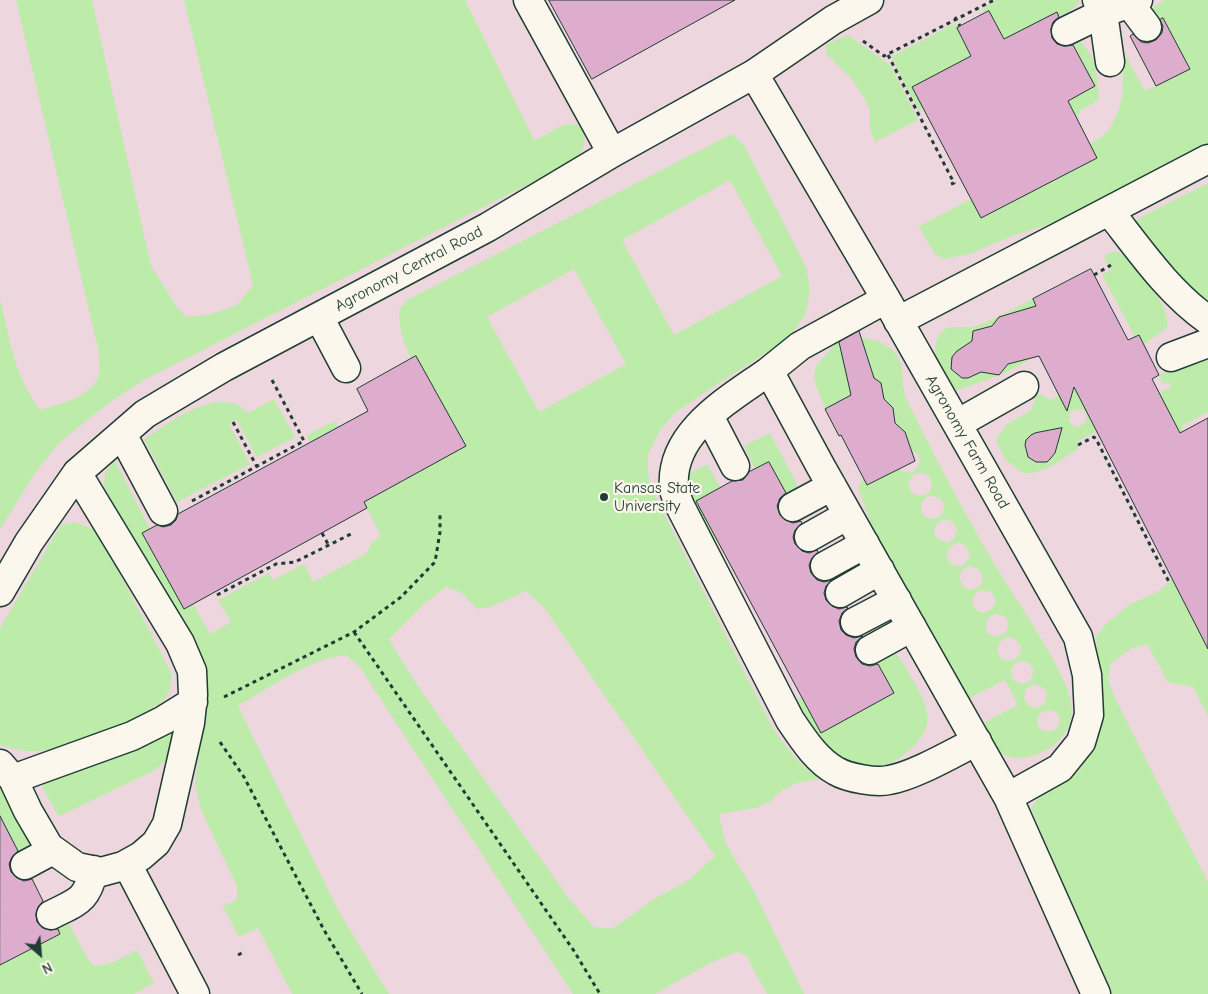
<!DOCTYPE html>
<html>
<head>
<meta charset="utf-8">
<style>
	body { margin:0 }
	#map { position:relative; width:1208px; height:994px; overflow:hidden; background:#f5e8e6; font-family:"Comic Neue",sans-serif }
	canvas { display:block }
	.north { position:absolute; left:15px; top:929px; width:50px; height:50px; -webkit-text-stroke:4px #fbf7ec; paint-order:stroke; rotate:153deg; font-size:14px; font-weight:700; line-height:20px; text-align:center; color:#1f3d34 }
	.north::after { content:''; display:block; margin:auto; width:18px; height:22px; background:#1f3d34; clip-path:polygon(50% 0,100% 100%,50% 72%,0 100%) }
</style>
</head>
<body>
<div id="map">
<canvas width="1208" height="994"></canvas>
<div class="north">N</div>
</div>
<script>
const c = document.querySelector('canvas').getContext('2d');
c.lineJoin = 'round';
function fillPath(path, color) { c.fillStyle = color; c.fill(path, 'evenodd'); }
function trace(path, color, width, dash) { c.strokeStyle = color; c.lineWidth = width; c.lineCap = dash ? 'butt' : 'round'; c.setLineDash(dash || []); c.stroke(path); }
function label(font, color, halo, rows, align = 'center') {
  c.font = font + ' "Comic Neue",sans-serif'; c.lineWidth = 4.5; c.setLineDash([]); c.textBaseline = 'middle'; c.strokeStyle = halo; c.fillStyle = color; for (const [text, x, y, turn = 0] of rows) {
    c.save(); c.translate(x, y); c.rotate((+turn || 0) * Math.PI / 180); c.textAlign = isNaN(turn) ? turn : align; if (halo) c.strokeText(text, 0, 0); c.fillText(text, 0, 0); c.restore();
  }
}
fillPath(new Path2D(`
	M0,0h1208v994h-1208z`), '#eed6de');
fillPath(new Path2D(`
	M16,0h76l59,266 26,41 9,10 22,-2 29,-10 16,-20 -69,-285h281l69,140c18,-5 26,-21 46,-14 11,16 1,30 -14,39l-422,215 -38,25 -45,36 -24,29 -37,59v-231c10,42 14,77 40,112 19,-6 50,-12 58,-33 3,-6 1,-17 1,-24z
	M996,0h83v2l-7,8 -13,7 -2,-4 -53,26 -16,-28 -3,2 -2,-5z
	M1165,0h43v158l-167,69 -29,9 -42,18 -26,5 -10,-6 -15,-27 52,-27 10,19 116,-60 -7,-14c17,-10 18,-11 26,-28 11,-25 6,-43 5,-69l24,44 44,-22 -25,-50 -6,2 -11,-10z
	M955,23l16,33 -58,30 11,22 -6,2 -27,-53z
	M848,35l43,31 27,54 -43,22 -5,-14v-17l-5,-12 -15,-22 -25,-24 2,-9z
	M1078,41c20,13 19,38 21,59l-18,10 -4,8 -9,-17 27,-15 -22,-43z
	M732,134l12,11 63,124 3,22 -4,23 -18,25 -66,42 -46,31 -16,18 -12,24v18l3,16 121,239c14,20 27,39 49,52l-25,4 -18,10 -7,8 -15,7 -37,6 6,28 30,51 49,101h-37l-15,-27 -4,-10 -11,-5 -25,10 -57,32h-82l-214,-328 -13,-11c-38,4 -75,32 -108,51l100,204 51,84h-97l-34,-66 -19,9 -17,-33 6,1 9,-6v-13l-36,-76 -6,-26 13,-101 -2,-7 -102,-189 1,-15 10,-11 35,68 -8,4 51,71 17,30 21,-12 -13,-22 51,-27 4,7 31,-16 9,18 53,-28 6,-12 9,-6 -53,-103 -18,9 -3,-7 28,-14 40,75 90,-50 -49,-90 -5,3c-8,-17 -12,-31 -12,-50l8,-9zM730,180l52,96 -108,59 -52,-95zM574,269l52,95 -87,48 -52,-95zM446,587l16,6 15,16 14,-2 35,-16 19,18 170,247 -26,24 -35,19 -42,30 -18,-2 -24,-27 -155,-218 -26,-43 35,-35z
	M1208,183v126l-78,-83 11,-9z
	M1112,252c6,0 11,1 15,5 14,12 45,53 40,71l-23,16 -9,-7 -33,-62 8,-5 -6,-14z
	M1033,299l29,58 -25,-1 -34,18 -48,17c-6,-4 -8,-9 -12,-16 -7,-14 -14,-34 2,-46 6,-4 21,0 31,-3 19,-7 38,-18 57,-27zM960,349l4,29c-16,-5 -17,-20 -4,-29z
	M857,337c17,1 41,9 44,29 2,12 1,19 5,32 29,60 60,119 95,177 21,34 45,67 62,104 6,13 11,26 8,40 -9,39 -80,62 -86,3l33,-17 -13,-25 -33,17 -4,6 -93,-168 -17,-47 5,-10 4,7 13,-7 -37,-79 -18,10 -9,-24 -2,-10 2,-9 20,-23 9,-5zM867,359l3,6 -1,6 -22,4 -2,-10zM910,450l8,4 2,9c-5,13 -18,13 -24,0zM919,473c8,-1 13,5 13,13l-4,8 -9,2 -8,-4 -3,-9 5,-8zM931,496l9,2c16,20 -20,30 -19,8 0,-6 5,-9 10,-10zM944,519l9,3 4,7 -2,9 -7,5 -9,-3 -5,-7 2,-9zM957,543c8,0 12,6 13,13l-7,10c-12,1 -20,-6 -14,-18zM970,566l8,3c17,20 -19,30 -18,8 0,-6 5,-9 10,-11zM982,590l9,2 5,8 -5,10 -9,3 -8,-5 -2,-8 5,-8zM995,614l9,2c5,6 6,12 0,18l-9,3 -8,-4 -2,-9 5,-8zM1008,637l8,3 5,7 -2,9 -8,5 -9,-2 -5,-8 3,-9zM1021,661l8,2 5,8 -4,11 -9,2 -8,-4 -2,-9 4,-8zM1034,684l8,3 5,7 -2,9 -8,5 -9,-2 -4,-8 2,-9zM1047,710l9,2 4,7c-1,13 -11,16 -21,9 -4,-9 -2,-15 8,-18z
	M1201,358h7v54l-27,14 27,54v7l-49,-94 12,-6 -3,-5 -5,2 -4,-9z
	M1076,385l18,34 -3,2 6,10 -20,11 2,6 -27,18 -18,7h-8l-5,-1 -16,-13 -9,-19 10,-15 27,-16 -1,-3 5,-11 3,-1 11,6zM1076,409l7,1 4,6 -2,7 -6,4 -7,-2 -3,-6 1,-7zM1042,432l13,21 -8,8 -12,1 -7,-5c-7,-13 0,-25 14,-25z
	M274,399l21,38 -38,20 -21,-38 -7,5 21,40 -73,38 -33,-63c27,-17 75,-56 104,-26z
	M770,433l32,61 -12,7 -21,-39 -14,7 -11,-23z
	M708,464l12,24 -3,52 -10,6 -25,-69z
	M76,522l18,8 7,8 70,134c0,9 1,18 -6,26 -19,24 -96,50 -127,53 -13,1 -25,-2 -38,-6v-117l61,-103z
	M1172,579l25,48 11,-5v94l-15,-29 -25,-5 -21,-38 -17,5 -19,14 -3,16 7,19 93,184v112h-98l-56,-130 -23,-56 10,-14 40,-25 14,-31 4,-64 -3,-38 10,-12 23,-19 30,-14z
	M890,650c11,5 16,19 23,30 18,31 23,49 -7,73 -9,7 -19,14 -31,16 -10,1 -21,-1 -31,-2l-56,-62 3,-4 11,-3 19,34 72,-38 -18,-36z
	M168,733l6,1c-4,21 -3,24 -21,37l-93,45 -3,-2 -14,-26v-6z
	M0,788c14,13 26,42 31,62l-11,5 -6,-10 -14,7z
	M68,922l20,37 5,6c16,2 30,-8 44,-15l17,33 -20,11h-134v-29l60,-31 -4,-7z`), '#bdecaa');
const building = new Path2D(`
	M549,0h186l-143,79z
	M989,11l15,28 53,-27 2,5 -6,5 -2,7 1,9 5,6 7,2 9,-1 22,41 -27,15 29,57 -116,60 -69,-131 59,-31 -14,-28z
	M1163,18l27,51 -34,17 -26,-50 3,-2 8,8 7,1 8,-3 6,-7 1,-7 -3,-6z
	M1091,269l37,71 11,-5 20,40 -7,4 28,54 28,-15v231l-134,-262 -7,24 -28,-55 -31,8 -9,11 -18,-3 -13,6h-6l-11,-9 1,-12 5,-6 15,-10 1,-10 19,-5 7,-9 37,-11 -3,-7z
	M859,331l15,47 7,5 3,16 9,9 2,15 10,9 10,29 -48,24 -26,-50 -2,1 -14,-27 26,-14 -12,-53z
	M416,356l50,90 -102,56 3,6 -183,101 -42,-76 15,-8 6,2 8,-2 5,-5 2,-6 190,-103 -11,-22z
	M1062,428l-7,25 -5,6 -3,3h-11l-8,-5 -3,-12 1,-5 5,-5 4,-2z
	M769,462l17,31 -6,5 -3,8 3,9 5,5 8,3 8,-2 1,2 -7,7 -2,7 2,7 7,7 7,2 8,-3 1,2 -6,6 -3,7 2,8 6,7 7,2 8,-2 -6,6 -2,7 2,7 6,6 7,3 8,-2 1,1 -6,5 -3,8 2,9 5,5 8,3 9,-2 -7,6 -2,7 2,8 6,7 8,2 8,-2 16,29 -73,40 -125,-232 36,-20 11,-1 6,-8z
	M0,816l18,35 -6,6 -3,7 2,8 6,6 7,3 8,-2 11,22 -5,6 -2,7 1,8 6,6 7,2 8,-1 2,5 -60,31z`);
fillPath(building, '#deadcd');
trace(building, '#1f3d34', 1);
const minor = new Path2D(`
	M528,0l84,153
	M1097,0l6,13 7,49
	M1129,3l18,24
	M1066,31l37,-18 35,-13
	M754,74l132,225 192,338 9,38 2,40 -8,27 -21,26 -52,29
	M1109,211c30,38 59,81 99,109
	M886,299l-86,47 -31,25 52,96 187,330 88,197
	M319,317l27,51
	M898,321l310,-162
	M1171,357l37,-14
	M769,371c-39,28 -100,61 -95,117 0,6 4,12 6,18l110,214c13,19 26,40 46,51 12,7 40,12 53,9 25,-4 64,-27 88,-39
	M709,416l26,50
	M957,424l67,-38
	M122,434l41,77
	M793,507l39,-21
	M809,537l39,-22
	M825,566l40,-22
	M0,592l29,-50 48,-69 68,-59 79,-47 264,-140 124,-74 142,-79 79,-54 36,-20
	M840,593l40,-23
	M855,622l42,-22
	M870,650l42,-23
	M0,764l13,15 15,32 21,36 28,20 24,5 22,-6 18,-10 15,-13 11,-19 23,-101 3,-28 -1,-24 -12,-28 -103,-170
	M13,779l119,-43 32,-16 29,-18
	M127,864l68,130
	M25,865l28,-15
	M51,915c27,-14 35,-13 43,-45`);
trace(minor, '#1f3d34', 31);
trace(new Path2D(`
	M955,17l5,9
	M863,41l21,15 110,-56
	M888,55l66,128 -3,1
	M1094,275l17,-10
	M233,422l24,45
	M1078,445l16,-8 2,2 73,143
	M192,501l112,-60 -33,-63
	M322,533l7,13
	M217,595l59,-31 19,-2 58,-29
	M354,632l220,319 26,43
	M224,697l130,-65 47,-35 34,-35 5,-30v-17
	M220,742l24,35 80,153 38,64
	M238,955l6,-3`), '#1f3d34', 3, [4, 4]);
trace(minor, '#fbf7ec', 28);
for (const [x, y, r, color] of [
	[604,497,5,"#1f3d34"]
]) { const dot = new Path2D(); dot.arc(x, y, r, 0, 2 * Math.PI); c.fillStyle = color; c.fill(dot); trace(dot, '#fbf7ec', 2); }
label('16px', '#1f3d34', '#fbf7ec', [
	["Agronomy Central Road",409,269,-28],
	["Agronomy Farm Road",967,442,60]
]);
label('16px', '#1f3d34', '#fbf7ec', [
	["Kansas State",614,488],
	["University",614,506]
], 'left');
</script>
</body>
</html>
